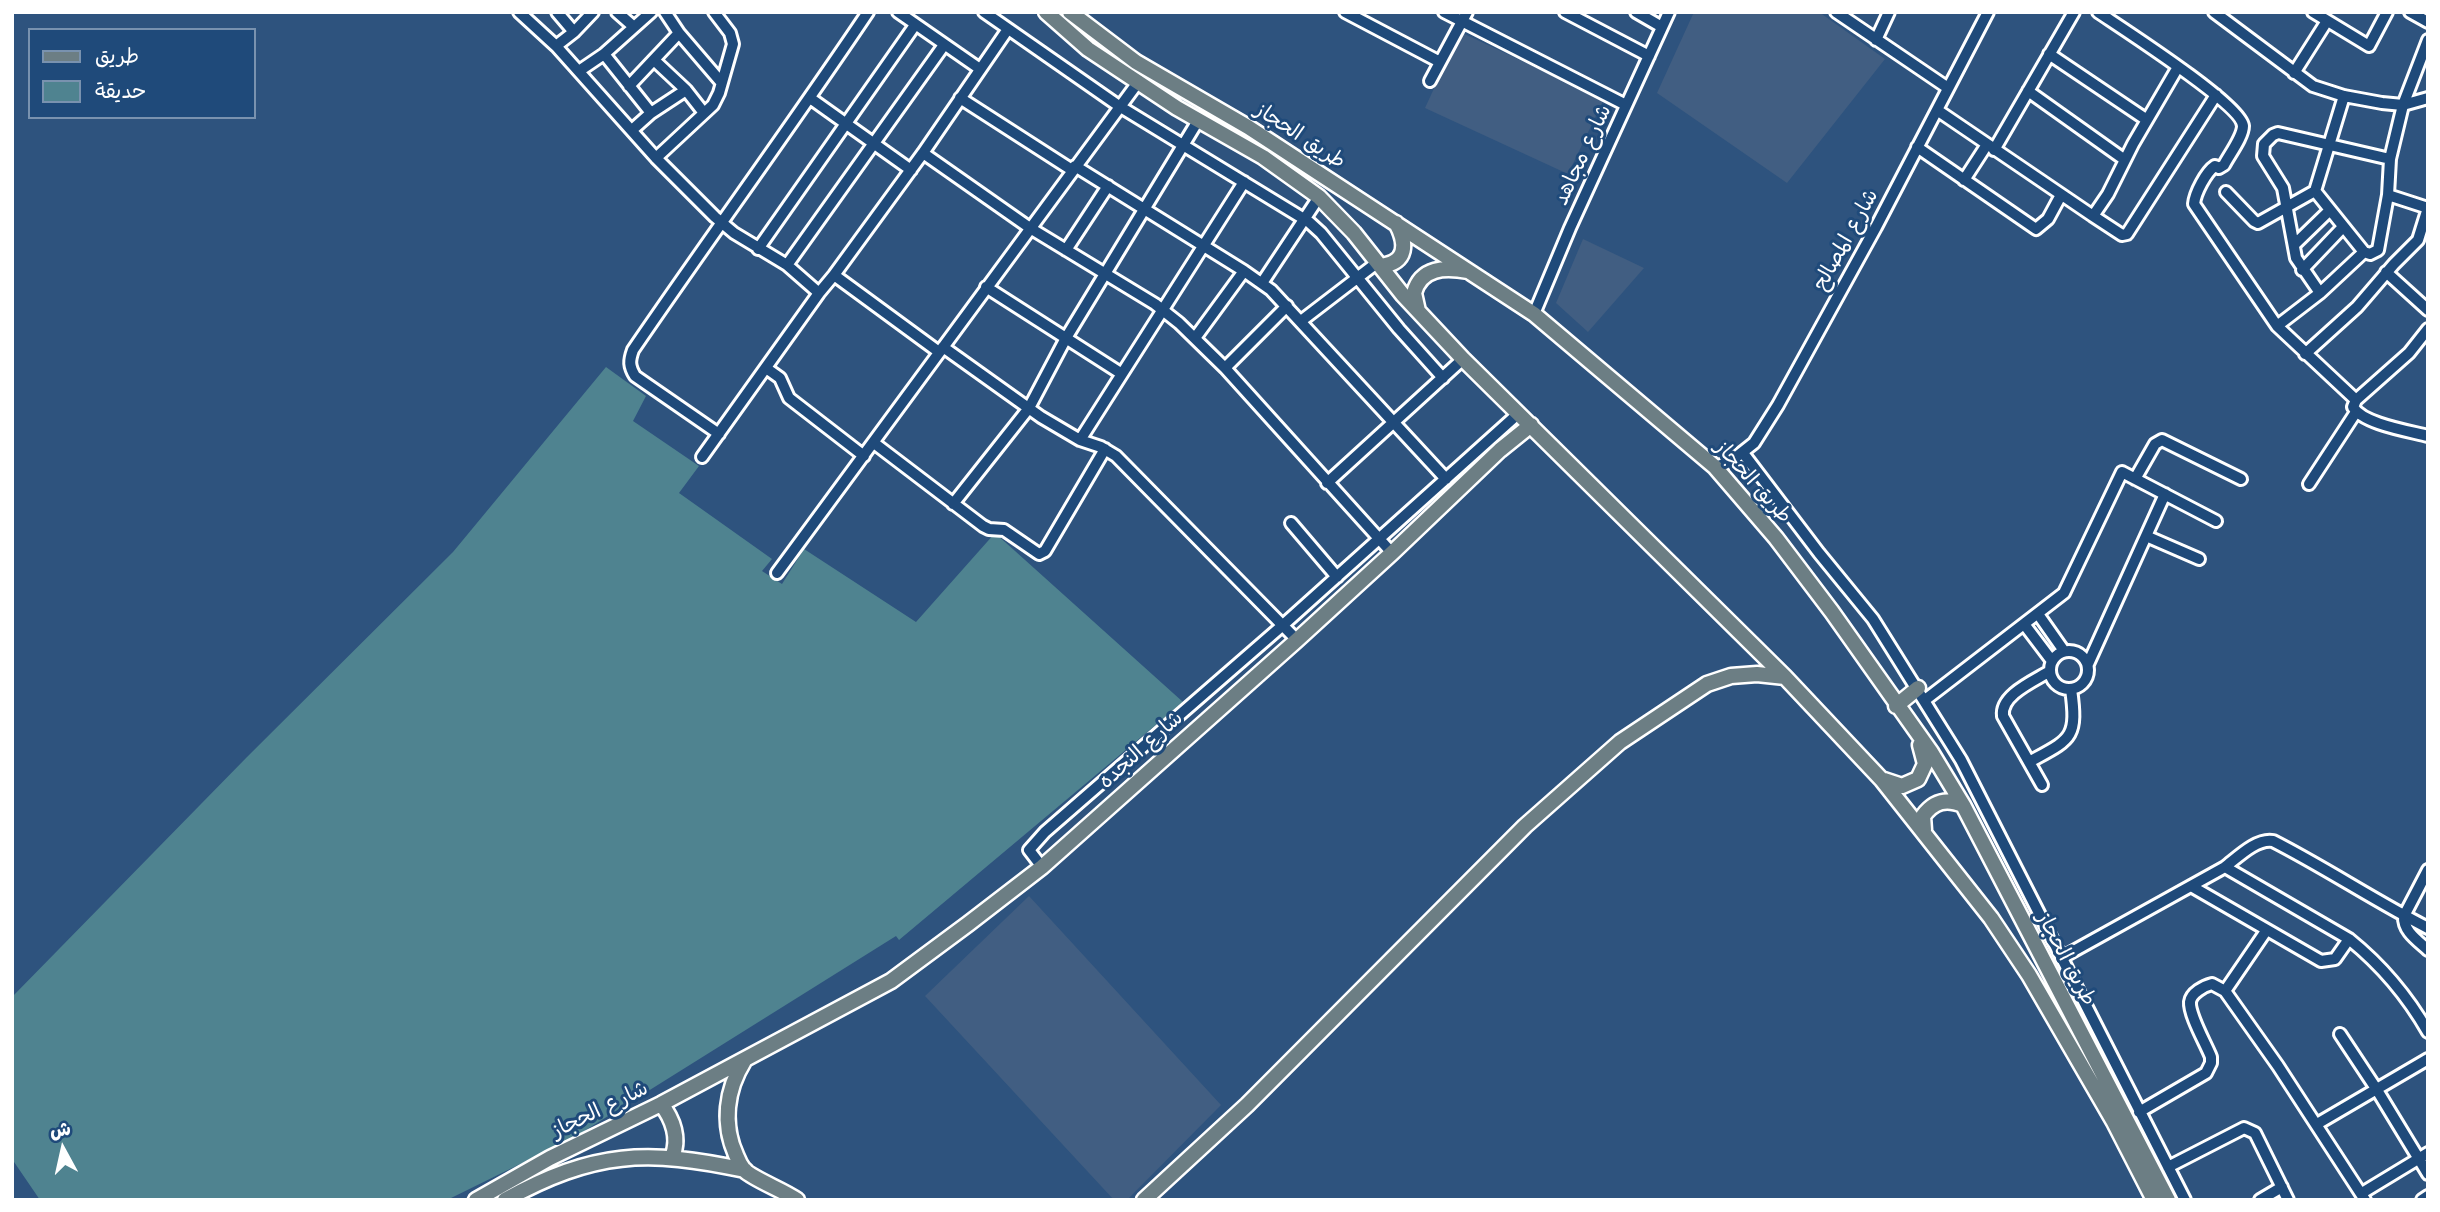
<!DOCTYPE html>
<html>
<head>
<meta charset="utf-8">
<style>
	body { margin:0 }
	#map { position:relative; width:2440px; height:1212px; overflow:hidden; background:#2e537e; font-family:"Playpen Sans","Playpen Sans Arabic",sans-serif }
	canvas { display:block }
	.frame { position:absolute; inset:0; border:14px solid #fff; pointer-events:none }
	.legend { position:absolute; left:28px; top:28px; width:228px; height:91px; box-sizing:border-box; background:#1f4a7a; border:2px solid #7992af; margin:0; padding:9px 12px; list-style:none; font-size:21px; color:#fff }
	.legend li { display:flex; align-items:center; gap:14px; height:35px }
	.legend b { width:35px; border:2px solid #7992af }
	.north { position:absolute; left:28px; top:1114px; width:70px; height:70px; -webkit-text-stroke:5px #1f4a7a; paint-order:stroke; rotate:352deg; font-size:19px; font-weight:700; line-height:28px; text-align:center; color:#fff }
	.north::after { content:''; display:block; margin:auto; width:24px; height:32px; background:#fff; clip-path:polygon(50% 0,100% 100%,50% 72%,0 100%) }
</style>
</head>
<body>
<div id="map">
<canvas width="2440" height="1212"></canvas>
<div class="frame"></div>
<ul class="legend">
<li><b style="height:9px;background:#6c7e84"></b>طريق</li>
<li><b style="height:19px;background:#4f8390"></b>حديقة</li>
</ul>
<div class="north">ش</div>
</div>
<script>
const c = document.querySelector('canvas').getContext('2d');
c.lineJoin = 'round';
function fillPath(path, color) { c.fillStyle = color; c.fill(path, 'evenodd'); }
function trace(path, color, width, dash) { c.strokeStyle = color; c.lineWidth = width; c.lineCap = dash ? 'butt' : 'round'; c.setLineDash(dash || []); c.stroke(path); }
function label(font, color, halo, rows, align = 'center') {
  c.font = font + ' "Playpen Sans","Playpen Sans Arabic",sans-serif'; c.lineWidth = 6; c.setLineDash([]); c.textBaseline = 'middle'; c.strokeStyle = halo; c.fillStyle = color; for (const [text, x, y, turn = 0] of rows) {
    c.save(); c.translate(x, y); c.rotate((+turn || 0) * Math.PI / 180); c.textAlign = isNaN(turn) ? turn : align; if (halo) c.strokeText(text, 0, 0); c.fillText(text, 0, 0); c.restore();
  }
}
fillPath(new Path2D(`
	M1694,12h125l66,47 -98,124 -130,-90z
	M1460,32l144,67 -36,75 -143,-66z
	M1583,239l61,29 -56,64 -32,-29z
	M1029,896l192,209 -94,95h-13l-189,-204z`), '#415e82');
fillPath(new Path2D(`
	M606,367l40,29 -13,25 66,45 -20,27 93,66 -10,12 20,13 22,-35 112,73 79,-89 188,169 -284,238 -3,-4 -323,202 -126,62h-407l-28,-41v-162l235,-240 206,-205z`), '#4f8390');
const minor = new Path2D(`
	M519,12l37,34 100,112 59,59 19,16 53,32 32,28
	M557,12l17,20
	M617,12l17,15
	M665,12l14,21 42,49
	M898,12l82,57
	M984,12l135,94 190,116 12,11 78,96 44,49
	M1345,12l95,50
	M1444,12l182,93
	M1565,12l84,44
	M1636,12l26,15
	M1836,12l112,76
	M2098,12c22,15 144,93 145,114 0,11 -14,29 -19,39l-5,3 -4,-2c-9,6 -20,27 -21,38l83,122 79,74
	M2214,12l99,74 31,10 38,7 21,2 25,-7
	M2313,12l56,34 18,-34
	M2410,12l18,10
	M1876,40l13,-28
	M556,46l18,-14 19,-20
	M604,54l47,59
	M2049,54l98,66
	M654,60l32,30 18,23
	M579,71l25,-17 47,-42
	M2294,73l33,-52
	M1430,81l37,-69
	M629,86l50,-53
	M2028,91l97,69
	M2344,96l-29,95 49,61 6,2 8,-4
	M810,98l101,72
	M960,98l112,72
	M1937,110l156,106 15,-22 25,-50 45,-77
	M632,130l19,-17 35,-23
	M1917,147l119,82 12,-10 13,-24
	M1994,150l80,-138
	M923,153l107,75 125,76 24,19 46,45 167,185
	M656,158l57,-53 6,-12 14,-49 -3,-11 -16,-21
	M1075,166l169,105 27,19 175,189
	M1964,180l22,-34
	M2226,192l28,29 4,2 57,-32
	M2388,195l40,13
	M2093,216l29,19 5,-1 89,-139
	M2294,245l36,-35
	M758,249l157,-224
	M1066,250l42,-64
	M2378,250l10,-55 2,-36 13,-54 25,-65
	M787,265l157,-220
	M2302,270l41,-43
	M2386,272l42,38
	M834,275l105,77
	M1262,283l57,-86
	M986,287l136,87
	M2320,293l-24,-35 -13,-70 -20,-32 1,-12 9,-9 5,-2 112,26
	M1534,314l36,-86 99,-216
	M1301,321l77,-59
	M2277,326l43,-33 44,-41
	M2428,329l-19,24 -53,47 -3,7c10,17 56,24 75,29
	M1195,338l49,-67
	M943,347l98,70 39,23 21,7 15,9 181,184
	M2305,354l52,-47 37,-43 24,-24 10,-32
	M766,368l14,10 9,20 75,58
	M1225,368l62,-62
	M719,434l-84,-58c-6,-10 -6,-15 -2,-26 77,-113 158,-223 235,-338
	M1080,440l164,-258
	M874,443l109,83 6,3 15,1 35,24 6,-3 60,-102
	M1743,453l76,100 54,66 88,141 224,440
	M702,457l117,-164 15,-18 89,-122 85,-124
	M1715,467l15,-5 24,-19 24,-38 98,-178 112,-215
	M2135,479l20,-35 7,-4 79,39
	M1327,483l136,-124
	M2309,484l47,-72
	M953,504l76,-96 37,-70 133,-219
	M1291,523l46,54
	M2146,536l53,23
	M777,573l362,-492
	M2038,614l26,37
	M2024,624l28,37
	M2050 670a19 19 0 1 1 38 0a19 19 0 1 1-38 0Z
	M2088,664l77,-170
	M1925,700l139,-107 58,-121 94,49
	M2029,762c42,-23 49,-23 42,-73
	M2042,785l-39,-69c-3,-21 31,-35 47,-45
	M1042,867l-13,-17 16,-18 238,-207 236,-212
	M2225,867c13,-10 32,-29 48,-26 53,27 102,60 155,87
	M2428,870l-24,46c-1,15 13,24 24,34
	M2191,886l130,75 14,-2 14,-20
	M2061,958l164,-91 124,72c31,25 59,58 79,93
	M2225,991l53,75 87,134
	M2340,1034l37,56 51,84
	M2139,1112l67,-39 5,-10v-6c-5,-13 -22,-42 -21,-55 1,-9 14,-16 22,-18l13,7 41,-60
	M2317,1124l111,-65
	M2168,1167l76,-39 11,5 33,67
	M2362,1193l66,-40
	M2260,1200l22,-13
	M2422,1200l6,-4`);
const major = new Path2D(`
	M1046,12l42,37 89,59 86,49 56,40 35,36 49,62 60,64 322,318 97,103 109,138 38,57 85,147 40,78
	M1070,12l66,50 112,65 286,187 181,153 61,71 56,74 99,140 32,53 205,395
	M1380,266c28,-3 27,-23 16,-43
	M1418,311l-4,-18c7,-26 31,-26 54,-22
	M1896,706l22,-18
	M1884,780l18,6 16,-7 7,-15 -5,-19
	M1924,830l-1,-14c11,-15 23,-18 40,-11
	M744,1061c-18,29 -22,63 -8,94 2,5 5,11 8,15 11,10 39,20 53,30
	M661,1104c12,15 19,35 11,53
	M476,1200l74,-42 111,-54 230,-123 77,-57 74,-57 255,-227 95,-87 108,-103 31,-25
	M505,1200c89,-49 142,-51 240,-30
	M1144,1200l103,-95 278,-279 95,-84 87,-58 24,-8 26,-2 28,3`);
trace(minor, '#fff', 16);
trace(major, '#fff', 19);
trace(minor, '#1f4a7a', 10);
trace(major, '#6c7e84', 14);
label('21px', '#fff', '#1f4a7a', [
	["طريق الحجاز",1300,136,33],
	["شارع مجاهد",1583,155,-65],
	["شارع المصالح",1846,240,-61],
	["طريق الحجاز",1753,482,48],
	["شارع النجده",1141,750,-42],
	["طريق الحجاز",2066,959,62],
	["شارع الحجاز",600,1110,-26]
]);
</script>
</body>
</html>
